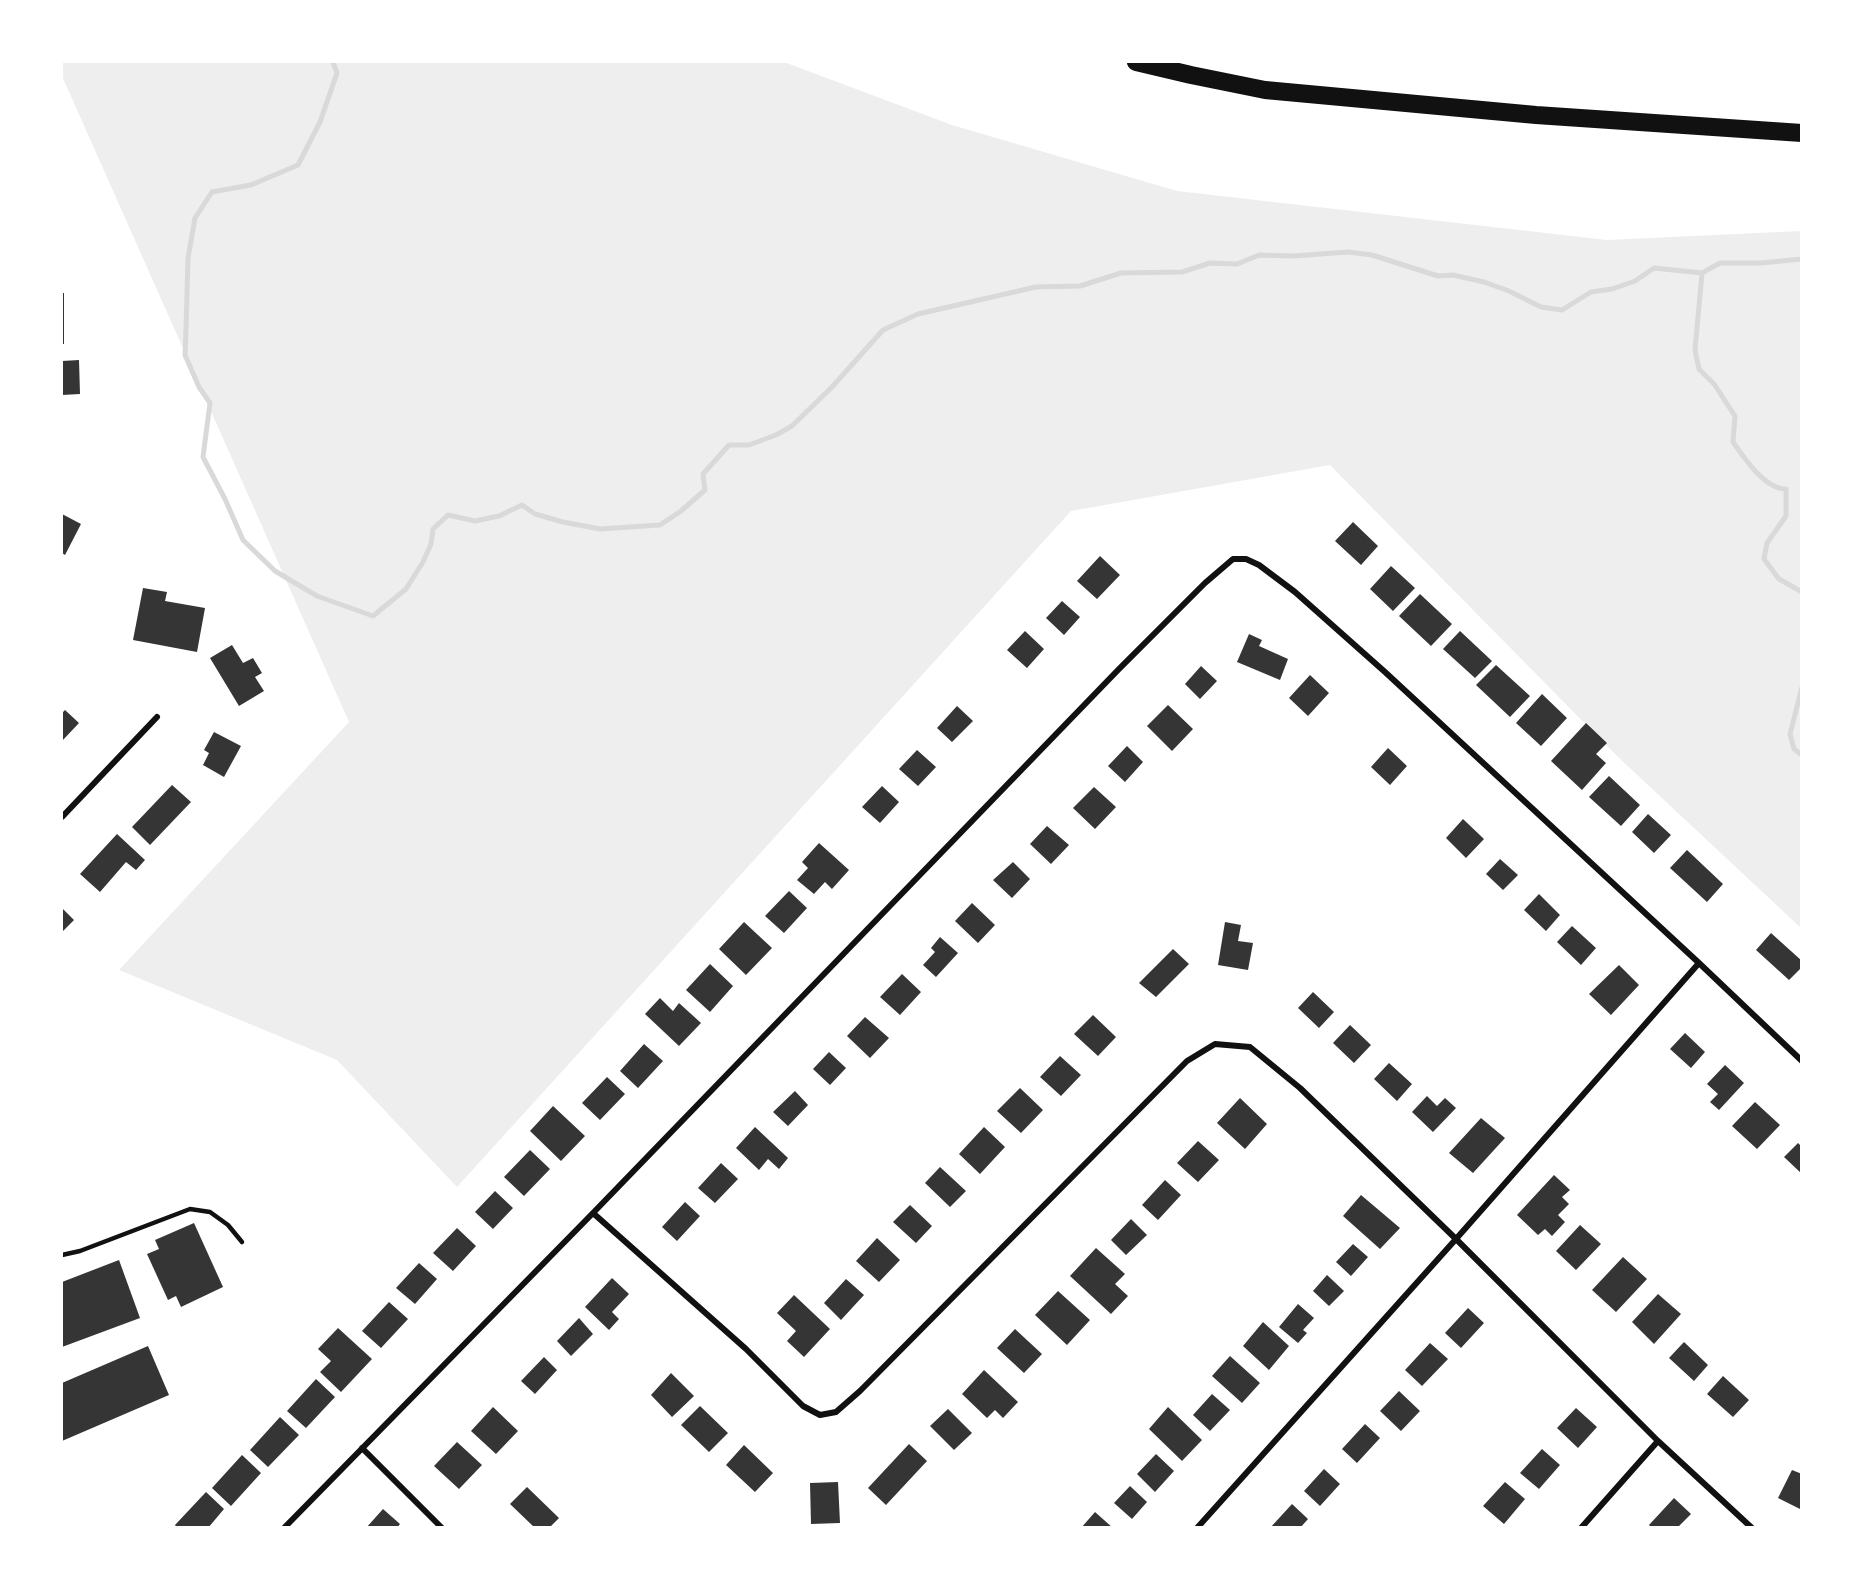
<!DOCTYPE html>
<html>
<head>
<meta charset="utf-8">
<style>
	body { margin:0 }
	#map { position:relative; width:1863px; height:1589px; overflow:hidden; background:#fff; font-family:"Source Serif 4",serif }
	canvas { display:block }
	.frame { position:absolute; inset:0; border:63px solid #fff; pointer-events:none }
</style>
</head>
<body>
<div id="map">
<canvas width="1863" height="1589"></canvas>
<div class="frame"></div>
</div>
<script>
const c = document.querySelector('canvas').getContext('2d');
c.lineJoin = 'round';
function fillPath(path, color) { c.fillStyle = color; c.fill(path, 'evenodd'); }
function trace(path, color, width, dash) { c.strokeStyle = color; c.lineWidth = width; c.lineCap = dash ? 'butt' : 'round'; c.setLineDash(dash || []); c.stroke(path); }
fillPath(new Path2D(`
	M62,62h722l168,63 225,66 430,49 194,-9v697l-184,-172 -287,-291 -259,46 -614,676 -120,-127 -218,-90 230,-248 -287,-646z`), '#eee');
trace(new Path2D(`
	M333,62l4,11 -17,49 -22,43 -47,20 -39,7 -17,26 -7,40 -2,71 -1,26 14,32 11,16 -7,54 22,42 18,41 32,31 42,25 56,20 33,-27 17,-27 8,-18 2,-15 15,-14 27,6 24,-5 23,-11 13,9 28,8 37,7 60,-4 21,-14 24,-21 -2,-16 26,-29h20l27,-10 16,-9 40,-39 51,-57 35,-16 118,-27 44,-1 41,-13 61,-1 28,-9 27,1 22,-9 34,1 55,-4 24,3 66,21 15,-1 31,7 25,9 32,16 21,3 29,-18 21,-3 23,-8 19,-13 48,5 18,-10h41l41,-4
	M1702,273l-7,77 4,19 15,15 21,32 -2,26c11,16 32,47 53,47v27l-19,27 -3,16 15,20 23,13
	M1802,687l-12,47 4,15 8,6`), '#d9d9d9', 5);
fillPath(new Path2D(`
	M62,293h2v51h-2z
	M79,360l1,34 -18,1v-34z
	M62,514l19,10 -16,31 -3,-2z
	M1353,522l25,24 -17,19 -26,-24z
	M1100,556l20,19 -23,24 -20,-18z
	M1391,566l24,22 -22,23 -23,-22z
	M143,588l24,4 -2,9 40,7 -8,44 -64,-12z
	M1420,594l32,30 -21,22 -32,-30z
	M1062,601l18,16 -16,18 -18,-17z
	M1025,631l19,18 -17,19 -20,-18z
	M1460,631l32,30 -17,17 -32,-29z
	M1249,634l13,6 -3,6 29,13 -8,21 -43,-18z
	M232,645l11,18 10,-5 9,15 -7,4 9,14 -25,15 -29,-48z
	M1496,665l34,31 -20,21 -34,-32z
	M1201,666l16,15 -17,18 -15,-15z
	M1310,675l19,18 -21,23 -19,-18z
	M1542,694l25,24 -26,28 -25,-23z
	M1168,705l25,24 -21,22 -25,-25z
	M957,706l16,15 -21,21 -15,-14z
	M65,710l14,13 -17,18v-28z
	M1586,723l21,20 -11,11 10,9 -24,27 -31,-29z
	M214,732l27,14 -17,31 -21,-12 6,-12 -5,-3z
	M1127,746l16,16 -18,20 -17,-16z
	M1388,748l19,18 -17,19 -19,-18z
	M917,750l19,17 -18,19 -19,-17z
	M1609,776l31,29 -19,21 -32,-29z
	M172,785l19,17 -41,43 -18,-18z
	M882,786l17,16 -19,21 -18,-16z
	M1094,787l22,20 -21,22 -22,-21z
	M1648,814l23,21 -17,18 -22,-21z
	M1463,819l21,20 -18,19 -20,-20z
	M1047,826l22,19 -18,19 -21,-20z
	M117,834l28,26 -9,10 -10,-8 -26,30 -20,-18z
	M819,843l30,27 -17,19 -7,-7 -11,12 -17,-14 11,-12 -6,-6z
	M1687,850l36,34 -16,18 -37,-34z
	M1500,859l18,16 -15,15 -17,-16z
	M1013,862l17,17 -18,19 -19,-18z
	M789,891l18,17 -23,25 -19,-17z
	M1539,894l21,21 -14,16 -22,-21z
	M972,903l23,22 -17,18 -23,-22z
	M62,908l12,12 -12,12z
	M744,922l28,26 -26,27 -27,-26z
	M1225,922l16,3 -3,16 15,2 -5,27 -30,-5z
	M1572,926l24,22 -15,17 -24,-23z
	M1771,933l31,28v6l-13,13 -33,-30z
	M940,937l18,16 -22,24 -13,-12 12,-13 -4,-4z
	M1173,949l16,15 -33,33 -17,-14z
	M710,964l23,22 -23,26 -24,-22z
	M1619,965l20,20 -28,30 -22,-21z
	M902,974l19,18 -21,23 -20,-18z
	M1313,992l21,20 -15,16 -21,-20z
	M660,998l13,13 6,-8 22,20 -22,23 -34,-32z
	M1093,1015l23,22 -18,19 -24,-22z
	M865,1017l24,21 -19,20 -23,-22z
	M1350,1025l21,20 -17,18 -21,-20z
	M1685,1033l20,19 -14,16 -21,-19z
	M644,1044l19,17 -25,27 -18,-17z
	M829,1052l17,16 -16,17 -17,-16z
	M1060,1056l21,19 -20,21 -21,-19z
	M1389,1063l23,21 -15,17 -23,-22z
	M1725,1065l19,18 -25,27 -9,-8 8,-8 -11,-10z
	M607,1077l18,17 -25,26 -18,-17z
	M1020,1088l23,22 -22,23 -24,-22z
	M795,1091l13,14 -20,21 -15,-14z
	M1427,1096l10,10 8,-8 11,10 -23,24 -21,-20z
	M1240,1098l27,26 -22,25 -28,-26z
	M1755,1102l25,23 -23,24 -25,-23z
	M553,1106l32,30 -24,25 -31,-30z
	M1481,1118l24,20 -32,35 -24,-20z
	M755,1127l33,31 -9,11 -11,-10 -9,11 -23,-22z
	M984,1127l21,20 -25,27 -21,-20z
	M1198,1141l21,19 -21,22 -21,-19z
	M1798,1143l4,4v27l-18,-17z
	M530,1150l20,19 -26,27 -20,-19z
	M721,1163l17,16 -23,24 -17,-15z
	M940,1167l26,24 -16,16 -25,-24z
	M1554,1175l16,15 -8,7 7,7 -11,11 7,7 -13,14 -7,-7 -7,6 -21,-20z
	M1165,1180l16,15 -23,25 -16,-15z
	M495,1191l18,17 -20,21 -18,-17z
	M1361,1195l39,33 -20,21 -37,-33z
	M685,1202l15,14 -23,25 -15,-14z
	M910,1205l22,21 -16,17 -23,-21z
	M1131,1219l16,16 -21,20 -15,-15z
	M194,1223l29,64 -42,20 -5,-11 -8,4 -21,-46 12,-5 -4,-9z
	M1580,1225l21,19 -25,26 -20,-19z
	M457,1228l19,18 -23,25 -20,-18z
	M877,1238l23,22 -21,22 -23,-21z
	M1353,1244l15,13 -17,19 -15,-14z
	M1096,1248l29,26 -10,10 13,12 -17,18 -41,-38z
	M1623,1257l24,22 -31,33 -24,-22z
	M119,1260l21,58 -78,29v-65z
	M419,1263l18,16 -22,25 -19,-16z
	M1327,1275l17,16 -15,15 -16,-15z
	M612,1278l17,16 -17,18 7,7 -10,11 -24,-23z
	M846,1279l18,16 -23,25 -17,-17z
	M1058,1291l32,29 -23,25 -32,-30z
	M1658,1294l23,20 -27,30 -22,-22z
	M794,1295l36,34 -26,28 -17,-16 9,-10 -19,-18z
	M389,1302l19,17 -27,29 -19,-17z
	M1298,1304l16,14 -11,12 4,3 -9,10 -19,-16z
	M1468,1308l16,15 -23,25 -16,-15z
	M579,1318l14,16 -22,22 -14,-15z
	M1263,1322l26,24 -20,24 -26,-24z
	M338,1328l34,31 -31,33 -21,-20 11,-11 -13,-12z
	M1015,1329l27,25 -18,19 -27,-25z
	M1684,1342l24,23 -14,16 -25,-23z
	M1430,1343l18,16 -26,27 -17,-16z
	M148,1346l21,49 -107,46v-58z
	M1230,1356l30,27 -18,20 -30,-27z
	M544,1357l13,13 -22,24 -14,-13z
	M984,1370l34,32 -15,16 -8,-8 -8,8 -25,-24z
	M671,1373l23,23 -22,21 -21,-22z
	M1723,1376l26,24 -16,17 -26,-23z
	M316,1379l19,18 -29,31 -19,-17z
	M1399,1391l21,20 -19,20 -21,-20z
	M1212,1394l18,16 -20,21 -17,-16z
	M700,1406l28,27 -19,19 -28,-27z
	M493,1407l25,24 -22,23 -25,-23z
	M1168,1407l34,33 -20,21 -33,-32z
	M1576,1408l21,19 -19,21 -21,-20z
	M948,1409l24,24 -18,17 -24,-24z
	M280,1417l19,18 -31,32 -18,-17z
	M1365,1424l15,14 -23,25 -15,-14z
	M457,1442l25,23 -23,24 -25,-23z
	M909,1444l18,17 -41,44 -18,-17z
	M744,1445l29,28 -18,19 -29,-27z
	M1542,1449l18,16 -21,24 -19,-16z
	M1156,1454l18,17 -19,21 -18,-18z
	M242,1455l19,18 -30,33 -19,-18z
	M1324,1469l16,15 -20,22 -16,-15z
	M1792,1470l10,4v36l-24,-12z
	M838,1482l2,41 -29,1 -1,-41z
	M1505,1482l20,17 -21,25 -21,-18z
	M1130,1486l17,16 -15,17 -18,-16z
	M527,1487l32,31 -10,10h-14l-25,-24z
	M206,1492l18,17 -16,19h-31l-2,-3z
	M1674,1498l17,16 -14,14h-25l-3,-3z
	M1292,1504l16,15 -8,9h-30z
	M383,1509l17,15 -3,4h-31z
	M1095,1512l18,16h-32z`), '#353535');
trace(new Path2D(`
	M62,1255l18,-4 110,-42 20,3 18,13 14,17`), '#111', 4.5);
trace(new Path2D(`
	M62,817l95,-100
	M593,1213l153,136 57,57 17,9 16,-3 24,-21 327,-330 28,-17 35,3 50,41 156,151 202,202 94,87
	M362,1448l80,80
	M284,1528l309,-315 525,-543 87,-87 28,-24h13l13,6 36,27 90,80 314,291 103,98
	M1197,1528l259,-289 243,-276
	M1581,1528l77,-87`), '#111', 6);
trace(new Path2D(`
	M1136,62l55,13 74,15 271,25 266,18`), '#111', 18);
</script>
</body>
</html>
